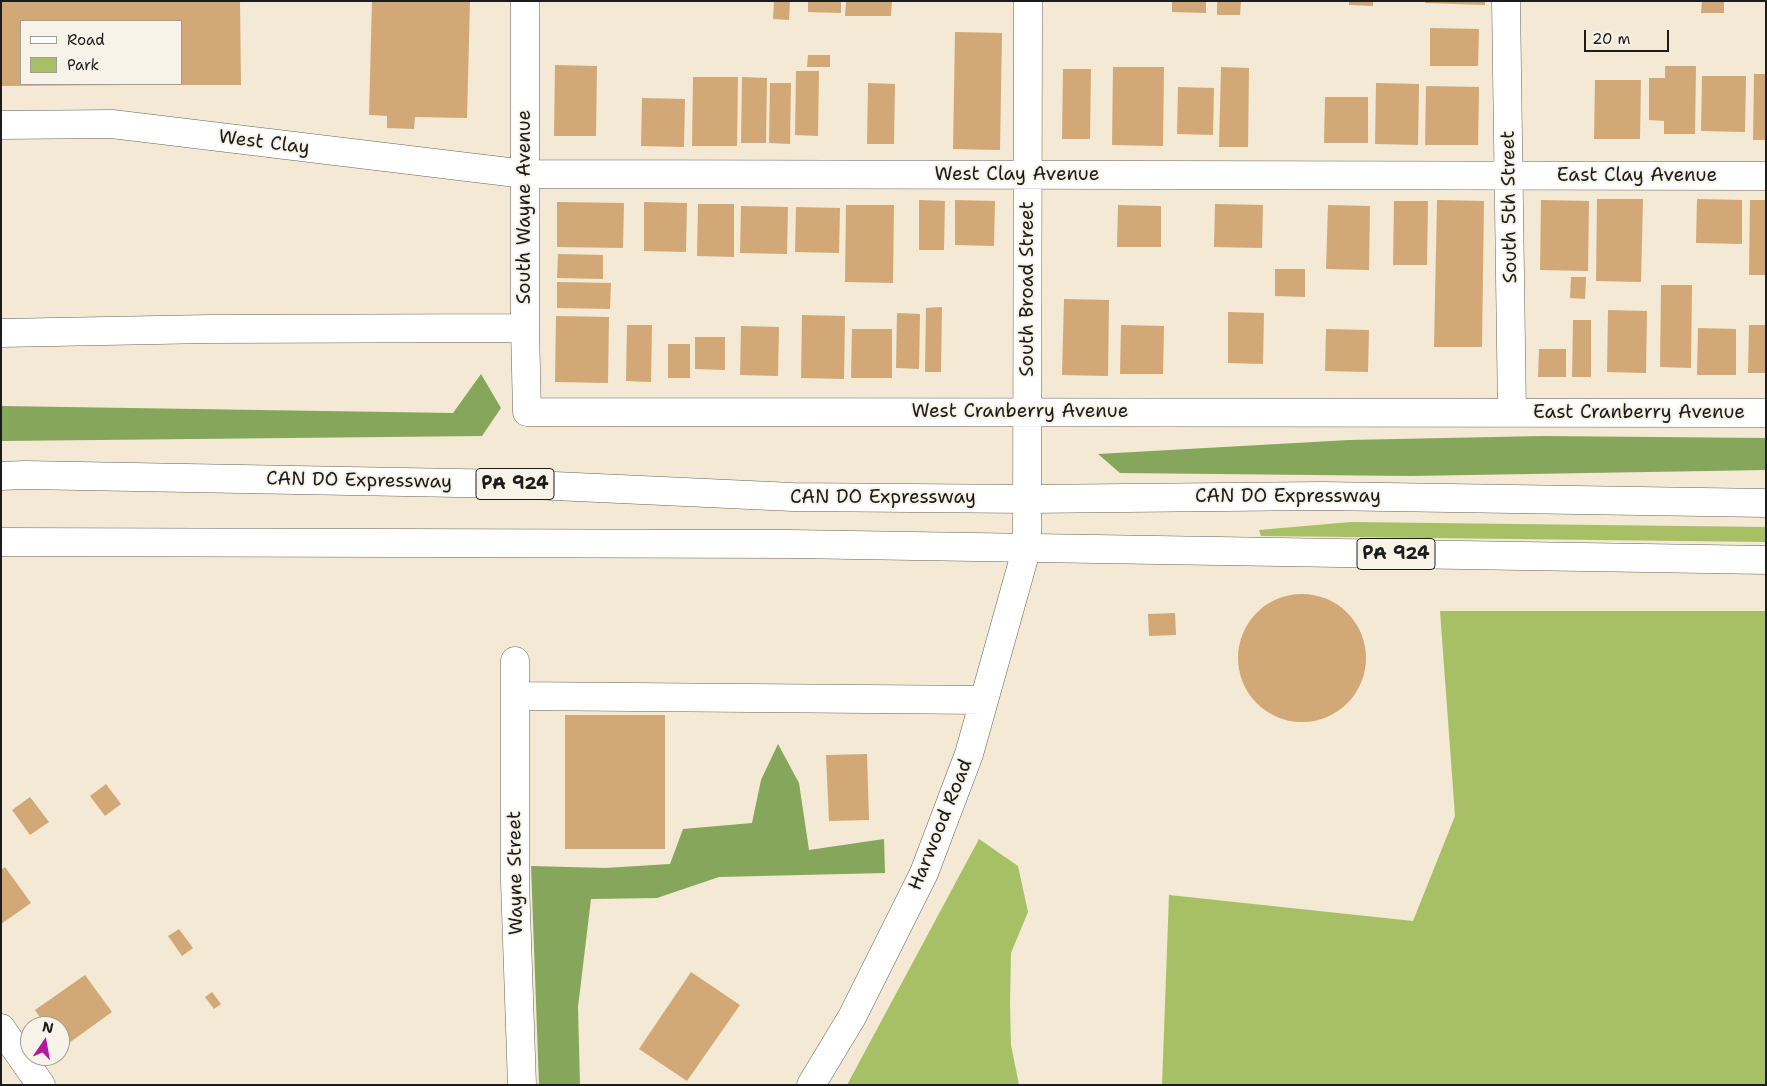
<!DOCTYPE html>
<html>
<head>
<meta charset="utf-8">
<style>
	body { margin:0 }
	#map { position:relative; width:1767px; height:1086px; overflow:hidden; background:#f3e9d4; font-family:"Shantell Sans",sans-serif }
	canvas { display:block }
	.frame { position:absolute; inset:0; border:2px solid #1c1c1c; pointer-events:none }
	.legend { position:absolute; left:20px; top:20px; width:162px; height:65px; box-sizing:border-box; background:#f7f3e8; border:1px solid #9f9d96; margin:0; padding:6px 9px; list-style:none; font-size:15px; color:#1c1c1c }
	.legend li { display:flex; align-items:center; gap:10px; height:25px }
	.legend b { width:25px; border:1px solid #9f9d96 }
	.north { position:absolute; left:20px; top:1016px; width:50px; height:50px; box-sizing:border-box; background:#f7f3e8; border:1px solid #9f9d96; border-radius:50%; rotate:12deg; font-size:14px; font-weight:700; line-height:20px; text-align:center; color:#1c1c1c }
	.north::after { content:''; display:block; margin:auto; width:18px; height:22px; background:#b5179e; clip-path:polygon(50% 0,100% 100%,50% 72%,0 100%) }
	.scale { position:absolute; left:1584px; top:30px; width:85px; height:22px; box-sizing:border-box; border:2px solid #1c1c1c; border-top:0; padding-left:6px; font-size:15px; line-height:18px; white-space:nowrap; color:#1c1c1c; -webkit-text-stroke:4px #f7f3e8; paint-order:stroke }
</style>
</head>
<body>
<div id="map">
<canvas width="1767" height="1086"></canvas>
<div class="frame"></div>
<ul class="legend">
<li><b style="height:6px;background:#fff"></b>Road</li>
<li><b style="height:14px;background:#a7c066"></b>Park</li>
</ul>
<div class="north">N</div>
<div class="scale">20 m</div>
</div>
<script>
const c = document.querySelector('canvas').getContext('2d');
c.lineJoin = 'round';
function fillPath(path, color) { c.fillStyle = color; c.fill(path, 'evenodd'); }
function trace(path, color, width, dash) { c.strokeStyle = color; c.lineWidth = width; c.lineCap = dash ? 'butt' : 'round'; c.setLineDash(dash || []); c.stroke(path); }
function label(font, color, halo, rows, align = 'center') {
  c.font = font + ' "Shantell Sans",sans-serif'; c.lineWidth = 4; c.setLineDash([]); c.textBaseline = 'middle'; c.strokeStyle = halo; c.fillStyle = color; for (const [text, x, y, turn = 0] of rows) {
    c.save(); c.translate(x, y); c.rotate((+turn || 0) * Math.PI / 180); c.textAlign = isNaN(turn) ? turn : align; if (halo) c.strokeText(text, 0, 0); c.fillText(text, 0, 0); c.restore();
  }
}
fillPath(new Path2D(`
	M1351,522l415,5v15l-505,-6 -2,-6z
	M1440,611h326v474h-604l7,-190 244,26 42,-105z
	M979,839l39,27 10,46 -17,41 -1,49 1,43 8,40h-172z`), '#a7c066');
fillPath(new Path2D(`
	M481,374l20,34 -19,28 -481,5v-35l452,7z
	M1543,436l223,2v32l-356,6 -290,-3 -22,-19 251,-14z
	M778,744l21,39 10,67 75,-11 1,34 -166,4 -62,21 -66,1 -13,108 2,78h-41l-8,-219 74,2 65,-4 13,-35 69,-6 9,-43z`), '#85a65b');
fillPath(new Path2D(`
	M1,1h239l1,84h-60v-64h-160v63h102v1l-122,1z
	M372,1h98l-3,117 -52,-1 -1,12 -27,-1v-12l-18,-1z
	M774,1h16l-1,19 -16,-1z
	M808,1h33v12l-33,-1z
	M846,1h46l-1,15h-46z
	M1172,1h34v12l-34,-1z
	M1217,1h24l-1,14h-23z
	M1349,1h24v5l-24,-1z
	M1425,1h60v4l-60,-2z
	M1702,1h22v12h-23z
	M1430,28l49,1 -1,37h-48z
	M955,32l47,1 -2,117 -47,-1z
	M808,55h22v12h-23z
	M555,65l42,1 -1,70h-42z
	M1665,66h31l-1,68h-31v-13l-15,-1v-42h16z
	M1113,67h51l-1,79 -51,-1z
	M1221,67l28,1 -1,79h-29z
	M1063,69h28l-1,70h-28z
	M796,71h23l-1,65 -23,-1z
	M1754,74h12v66h-13z
	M1702,76h44l-1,56 -44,-1z
	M693,77h45l-1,69h-45z
	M742,77l25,1 -1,65h-25z
	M1595,80h46l-1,59h-46z
	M770,83h21l-1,61 -21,-1z
	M868,83l27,1 -1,60h-27z
	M1376,83l43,1 -1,61 -43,-1z
	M1426,86l53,1 -1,58h-53z
	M1178,87l36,1 -1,47 -36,-1z
	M1325,97h43v46h-44z
	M642,98l43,1 -1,48 -43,-1z
	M1597,199h46l-2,83 -45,-1z
	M1697,199l45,1v44l-46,-1z
	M919,200l26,1 -1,49h-25z
	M955,200l40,1 -1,45 -39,-1z
	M1437,200l47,1 -2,146h-48z
	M1541,200l48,1 -1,70 -48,-1z
	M1750,200h16v75h-17z
	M1394,201h34l-1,64h-34z
	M557,202l67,1 -1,45 -66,-1z
	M644,202l43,1 -1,49 -42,-1z
	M698,204h36v53l-37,-1z
	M1215,204l48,1 -1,43 -48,-1z
	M846,205h48l-1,78 -48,-1z
	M1118,205l43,1v41h-44z
	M1328,205l42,1 -1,64 -43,-1z
	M741,206l47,1 -1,47 -47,-1z
	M796,207l44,1 -1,45 -44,-1z
	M558,254l45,1v24l-46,-1z
	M1275,269h30v28l-30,-1z
	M1571,277h15l-1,22 -15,-1z
	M557,282l54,1 -1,26 -53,-1z
	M1661,285h31l-1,83 -31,-1z
	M1064,299l45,1 -1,76 -46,-1z
	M942,307l-1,65h-16l1,-64z
	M1608,310l39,1 -1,62 -39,-1z
	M1228,312l36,1 -1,51 -35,-1z
	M897,313l23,1 -1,55 -23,-1z
	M802,315l43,1 -1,63 -43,-1z
	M556,316l53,1 -1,66 -53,-1z
	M1573,320h18v57h-19z
	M627,325h25l-1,57 -25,-1z
	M1121,325l43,1 -1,48h-43z
	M1749,325h17v48h-18z
	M741,326l38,1 -1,49 -38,-1z
	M1698,328l38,1v46h-39z
	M852,329h40v49h-41z
	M1326,329l43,1 -1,42 -43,-1z
	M695,337h30v33l-30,-1z
	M668,344h22v34h-22z
	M1539,349h27v28h-28z
	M1238 658a64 64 0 1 1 128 0a64 64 0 1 1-128 0Z
	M1175,613l1,22 -27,1 -1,-22z
	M565,715h100v134h-100z
	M867,754l2,66 -40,1 -3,-66z
	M106,784l15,20 -16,12 -15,-20z
	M30,797l19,25 -19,13 -18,-25z
	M5,867l26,36 -30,21v-54z
	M179,929l14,19 -11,8 -14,-20z
	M691,972l49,33 -53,76 -48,-32z
	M85,975l27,37 -50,36 -2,-3v-19h-14l-11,-16z
	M212,992l9,12 -7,5 -9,-12z`), '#d2a976');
const minor = new Path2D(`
	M525,1v327l2,84 1239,1
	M1506,1l6,412
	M1,125l111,-1 413,50 1241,2
	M1,333l209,-4 315,-1
	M515,661v221l7,203
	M515,696l469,4
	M1,1028l40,57
	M811,1085l41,-68 72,-144 45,-119 58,-207 1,-546`);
const major = new Path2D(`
	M1,476l24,-1 486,9 282,13 235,2 294,-3 444,7
	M1,542l790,2 975,16`);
trace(minor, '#67645c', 29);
trace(major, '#67645c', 29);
trace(minor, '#fff', 28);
trace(major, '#fff', 28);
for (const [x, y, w] of [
	[515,484,78],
	[1396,554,78]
]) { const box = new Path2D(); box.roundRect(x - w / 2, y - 15.5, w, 31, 4); c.fillStyle = '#f7f3e8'; c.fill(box); trace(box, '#1c1c1c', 1); }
label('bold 18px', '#1c1c1c', null, [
	["PA 924",515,484],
	["PA 924",1396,554]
]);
label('19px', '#1c1c1c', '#f7f3e8', [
	["West Clay",264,143,7],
	["West Clay Avenue",1017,175],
	["East Clay Avenue",1637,176],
	["South Wayne Avenue",525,207,-90],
	["South 5th Street",1510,207,-91],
	["South Broad Street",1028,289,-90],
	["West Cranberry Avenue",1020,412],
	["East Cranberry Avenue",1639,413],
	["CAN DO Expressway",359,481,1],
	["CAN DO Expressway",1288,497],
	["CAN DO Expressway",883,498],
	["Harwood Road",941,825,-68],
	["Wayne Street",516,873,-91]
]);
</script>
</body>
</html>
